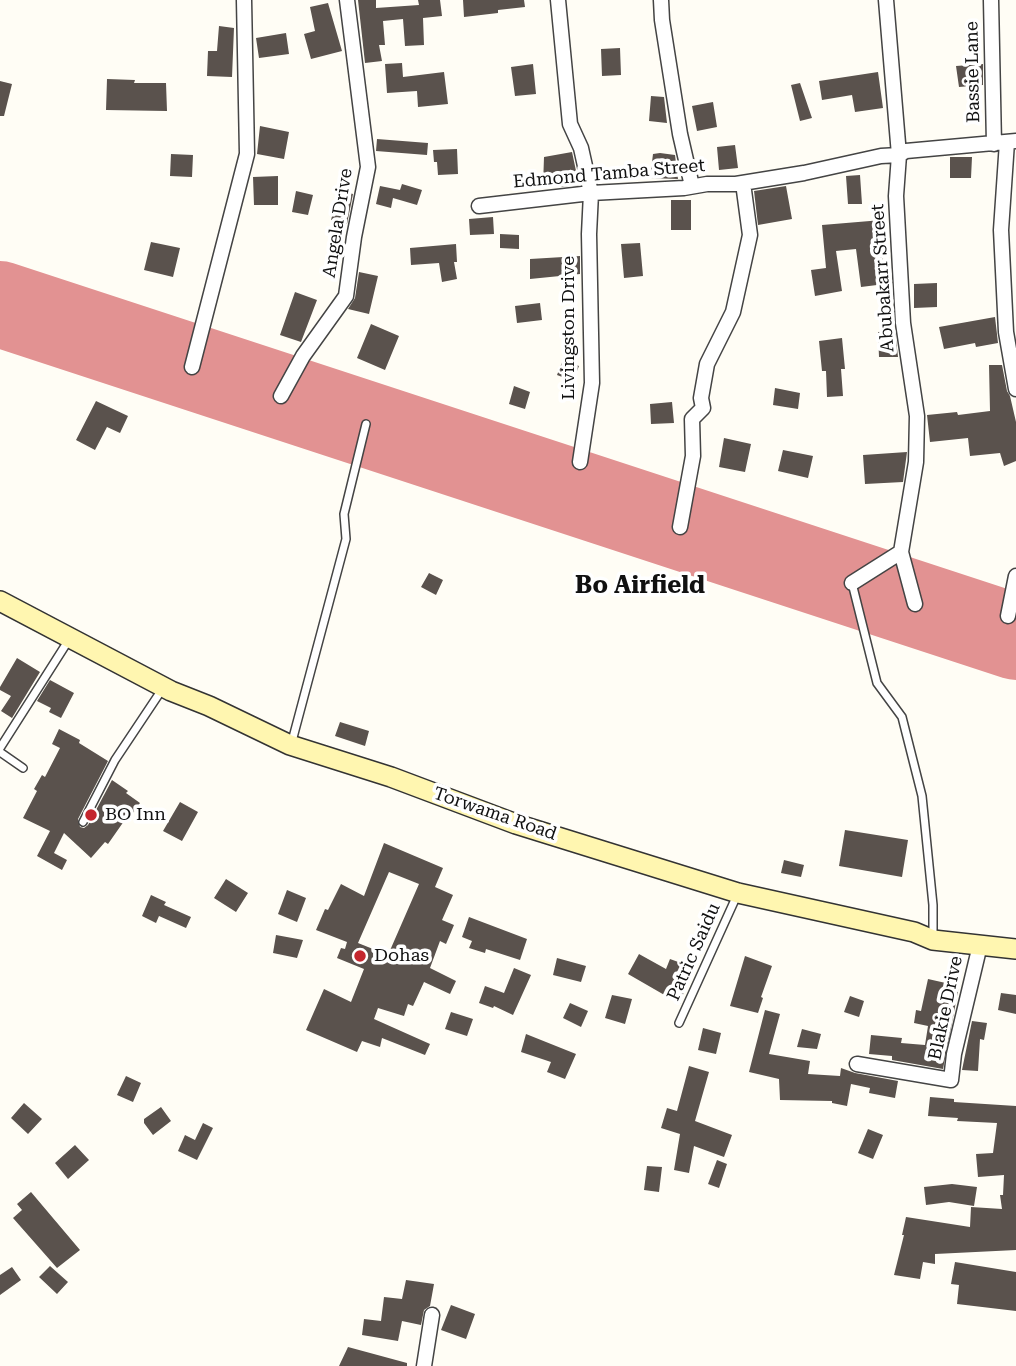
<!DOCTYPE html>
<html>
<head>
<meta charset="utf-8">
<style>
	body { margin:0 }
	canvas { display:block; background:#fffdf5 }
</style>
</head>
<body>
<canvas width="1016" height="1366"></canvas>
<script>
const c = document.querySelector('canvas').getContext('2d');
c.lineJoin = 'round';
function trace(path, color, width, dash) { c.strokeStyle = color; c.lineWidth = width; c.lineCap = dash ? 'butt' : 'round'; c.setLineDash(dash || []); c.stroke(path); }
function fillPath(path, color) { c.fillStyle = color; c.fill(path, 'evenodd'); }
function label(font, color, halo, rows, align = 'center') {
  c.font = font + ' "Roboto Serif",serif'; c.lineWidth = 7; c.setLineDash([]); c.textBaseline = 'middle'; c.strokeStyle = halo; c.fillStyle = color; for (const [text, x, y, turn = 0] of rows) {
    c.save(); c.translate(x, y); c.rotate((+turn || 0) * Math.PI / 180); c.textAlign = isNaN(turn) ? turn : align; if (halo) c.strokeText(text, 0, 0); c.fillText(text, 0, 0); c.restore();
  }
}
trace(new Path2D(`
	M0,304l1016,333`), '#e29292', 86);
fillPath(new Path2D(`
	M358,0h18v8l43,-3 -1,-5h22l2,16 -19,2 1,27 -19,1 -2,-27 -20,2 2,24h-6l3,16 -17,2z
	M463,0h61l1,7 -27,3v3l-34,4z
	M328,3l14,48 -31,8 -7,-25 11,-3 -5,-24z
	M219,26l15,2 -2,49 -25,-1 1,-25h9z
	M286,33l3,21 -30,4 -3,-20z
	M620,48l1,27 -19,1 -1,-27z
	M402,63l1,14 41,-5 4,32 -30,3 -1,-16 -30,2 -2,-29z
	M533,64l3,30 -21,2 -4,-29z
	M983,64v21l-24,2 -3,-21z
	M878,72l5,36 -28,4 -3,-17 -30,5 -3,-19z
	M107,79l28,1 -1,3h32l1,28 -61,-1z
	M0,81l12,3 -8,32h-4z
	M800,83l12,35 -12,3 -9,-36z
	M651,96l13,1 3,26 -18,-2z
	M713,102l4,25 -20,4 -5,-25z
	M260,126l29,6 -5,27 -27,-5z
	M377,139l51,4 -1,12 -51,-4z
	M735,145l3,23 -19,2 -2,-23z
	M457,149l1,25 -20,1 -1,-13h-3l-1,-12z
	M572,152l7,33 -20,2 -16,-1 1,-29z
	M660,153l15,2 3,24 -28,-1 3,-24z
	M171,154l22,1 -1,22 -22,-1z
	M950,157h22l-1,21h-21z
	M860,175l2,29h-14l-2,-28z
	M278,176v29h-24l-1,-28z
	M402,184l20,6 -5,15 -24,-7 -2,10 -15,-4 4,-18 20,4z
	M786,186l6,33 -34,6 -4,-34z
	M339,190l14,4 -6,30 -16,-4z
	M296,191l17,4 -5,20 -16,-3z
	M671,200h20v30h-20z
	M493,217l1,17 -24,1 -1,-16z
	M882,220l3,25h-4l4,39 -24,3 -5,-38 -20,2 6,40 -27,5 -4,-26 15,-2 -4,-43z
	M500,234l19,1v14l-19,-1z
	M151,242l29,6 -7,29 -29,-7z
	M640,243l3,33 -19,2 -3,-34z
	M456,244l1,18h-3l3,17 -15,3 -3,-19 -28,2 -1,-17z
	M580,256v18l-50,5v-20z
	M359,272l19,4 -9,38 -21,-5 7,-11z
	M937,283v24l-23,1v-24z
	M295,292l22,8 -16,42 -21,-7z
	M540,303l2,17 -25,3 -2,-17z
	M995,317l3,26 -22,4 -1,-4 -31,6 -5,-22z
	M371,324l28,12 -14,34 -28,-12z
	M895,331l3,26h-19l-1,-25z
	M842,338l3,31h-4l2,27 -16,1 -1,-26h-4l-3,-30z
	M563,360l16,6 -6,15 -16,-6z
	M989,365h13l5,26 3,5 6,26v39l-12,5 -4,-13 -30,3 -2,-18 -38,4 -3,-27 30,-3 1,3 32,-4z
	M514,386l16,6 -5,17 -16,-5z
	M775,388l25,5 -2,16 -25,-4z
	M96,401l32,15 -8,17 -13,-6 -12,23 -19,-10z
	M672,402l2,21 -23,1 -1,-20z
	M724,438l27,6 -6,28 -26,-5z
	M783,450l30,6 -5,22 -30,-7z
	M907,452l-4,30 -38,2 -2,-29z
	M429,573l14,7 -7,15 -15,-8z
	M17,658l23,14 -28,46 -11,-7 10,-15 -11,-6v-3z
	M50,680l24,13 -13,25 -12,-6 2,-4 -14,-7z
	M340,722l29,9 -4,15 -30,-10z
	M59,729l21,11 -1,3 29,18 -30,58 2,8 4,1 4,-3 24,-45 16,11 -2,2 14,10 -9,13 -2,-2 -21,30 -3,-2 -14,16 -27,-25 -10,20 13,7 -5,10 -25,-14 13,-25 -27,-13 14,-27 -3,-2 8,-14 3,2 15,-29 -8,-4z
	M180,802l18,10 -16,29 -19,-10z
	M845,830l63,10 -6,37 -63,-11z
	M384,843l59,25 -8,19 18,8 -11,25 12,5 -8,19 -6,-3 -10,27 26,13 -6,13 -26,-12 -11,24 -5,-2 -4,12 -26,-8 -4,11 56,25 -5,11 -43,-17 -2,9 -18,-6 -5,11 -51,-22 18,-41 27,13 13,-33 -27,-11 4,-10 4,1 2,-7 -31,-12 9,-21 3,1 13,-26 23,12zM389,872l30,12 -31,71 -30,-12z
	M784,860l20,5 -3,12 -20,-4z
	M226,879l22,14 -12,19 -22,-14z
	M287,890l19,8 -9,24 -19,-8z
	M151,895l15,7 -2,3 27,12 -5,11 -27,-12 -3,7 -14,-7z
	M469,917l58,22 -7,21 -34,-11 -1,4 -16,-5 3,-7 -10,-4z
	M276,935l27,5 -6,18 -24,-5z
	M639,954l27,15 4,-10 22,8 -12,37 -52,-30z
	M745,956l27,10 -11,31 2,1 -5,15 -28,-7z
	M557,958l29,8 -5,16 -28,-7z
	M514,968l17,7 -18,40 -19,-9 -1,2 -14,-5 6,-17 19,7z
	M928,979l31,7 -16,83 -51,-9v-4l-23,-2 2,-19 31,3 -1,5 24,2 3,-19 -14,-3 2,-13 5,1z
	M1001,993l15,2v19l-18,-4z
	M612,995l20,4 -7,25 -20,-6z
	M850,996l14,5 -5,16 -15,-5z
	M570,1003l18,8 -7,16 -18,-9z
	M765,1010l15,4 -11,40 41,7 -2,13 32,2 1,-8 14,5 43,8 -3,17 -26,-5 1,-5 -19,-4 -4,22 -15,-3v-2l-52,-1 -1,-21 -30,-7z
	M451,1012l22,7 -6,17 -22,-7z
	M972,1021l15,2 -3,17 -4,-1 -2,32 -16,-1z
	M703,1028l18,5 -5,21 -18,-4z
	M802,1029l19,5 -4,15 -20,-2z
	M526,1034l50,20 -11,25 -18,-7 4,-10 -30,-10z
	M689,1066l20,6 -14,49 37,14 -8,22 -30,-11 -5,27 -15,-3 6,-36 -19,-6 6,-20 10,3z
	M126,1076l15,7 -8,19 -16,-7z
	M930,1097l24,2v3l62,4v144l-81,4v10l-12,-2 -3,17 -26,-4 10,-40h-2l4,-18 64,10 1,-20 31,2 -2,-14h3l1,-20 -26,2 -2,-23 17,-1 4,-30 -40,-2 1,-3 -30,-2z
	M24,1103l18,16 -14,15 -17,-16z
	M161,1107l10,14 -18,14 -9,-12v-4z
	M203,1123l10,5 -16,32 -19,-9 7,-16 10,5z
	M868,1129l15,6 -10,24 -15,-6z
	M75,1145l14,15 -21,19 -13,-16z
	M717,1160l10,4 -8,24 -11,-4z
	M647,1166l15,1 -3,25 -15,-2z
	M952,1184l25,3 -3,19 -25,-4 -23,3 -2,-18z
	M31,1192l49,58 -23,18 -44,-50 9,-8 -5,-6z
	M955,1262l61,10v39l-59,-7 2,-19 -8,-1z
	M50,1266l18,16 -11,12 -18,-17z
	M12,1267l9,13 -21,15v-20z
	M406,1280l28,4 -4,22 -6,4 -3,15 -19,-4 -4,20 -36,-6 2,-16 17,2 3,-24 18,2z
	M451,1305l24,9 -9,25 -25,-9z
	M348,1347l59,16v3h-68z`), '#5a524d');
const lane = new Path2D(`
	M852,583l25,100 25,34 20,79 11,109v34
	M291,745l55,-206 -2,-25 22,-90
	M0,748l70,-110
	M0,752l23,16
	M83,822l32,-62 48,-72
	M679,1023l59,-130`);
const street = new Path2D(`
	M558,0l12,124 11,24 10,45 -2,41 3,149 -12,79
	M661,0l1,20 18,114 12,52
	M886,0l13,155 -3,41 7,127 14,93 -1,46 -15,90
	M991,0l3,144
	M1007,142l-6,88 5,102 10,57
	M479,206l112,-13 93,-5 23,-4h29l68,-11 77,-17 18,-1 7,-4 110,-10
	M192,367l55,-213 -3,-154
	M281,396l22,-40 43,-60 8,-59 14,-70 -21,-167
	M680,527l13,-71 -1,-37 11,-11 -2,-10 6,-34 26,-52 17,-77 -7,-52
	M852,583l49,-31 14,52
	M1008,616l8,-40
	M857,1064l94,16 3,-26 26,-109
	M424,1366l8,-51`);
const secondary = new Path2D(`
	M0,601l171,90 38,15 81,39 101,32 125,47 222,69 176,39 19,8 83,9`);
trace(lane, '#444', 10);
trace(street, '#444', 17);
trace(secondary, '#333', 22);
trace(lane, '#fff', 7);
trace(street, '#fff', 14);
trace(secondary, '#fff6b0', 19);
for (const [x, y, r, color] of [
	[91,815,7,"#c4262e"],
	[360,956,7,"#c4262e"]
]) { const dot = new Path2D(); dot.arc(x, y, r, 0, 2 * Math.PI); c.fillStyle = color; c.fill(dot); trace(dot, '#fff', 2.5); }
label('18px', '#111', '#fff', [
	["Bassie Lane",973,72,-91],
	["Edmond Tamba Street",609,174,-5],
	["Angela Drive",338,223,-81],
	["Abubakarr Street",883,278,-94],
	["Livingston Drive",569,328,-90],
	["Torwama Road",495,814,19],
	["Patric Saidu",694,952,-66],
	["Blakie Drive",946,1008,-78]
]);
label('18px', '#111', '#fff', [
	["BO Inn",105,815],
	["Dohas",374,956]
], 'left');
label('bold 24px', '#111', '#fff', [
	["Bo Airfield",640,586]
]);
</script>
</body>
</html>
